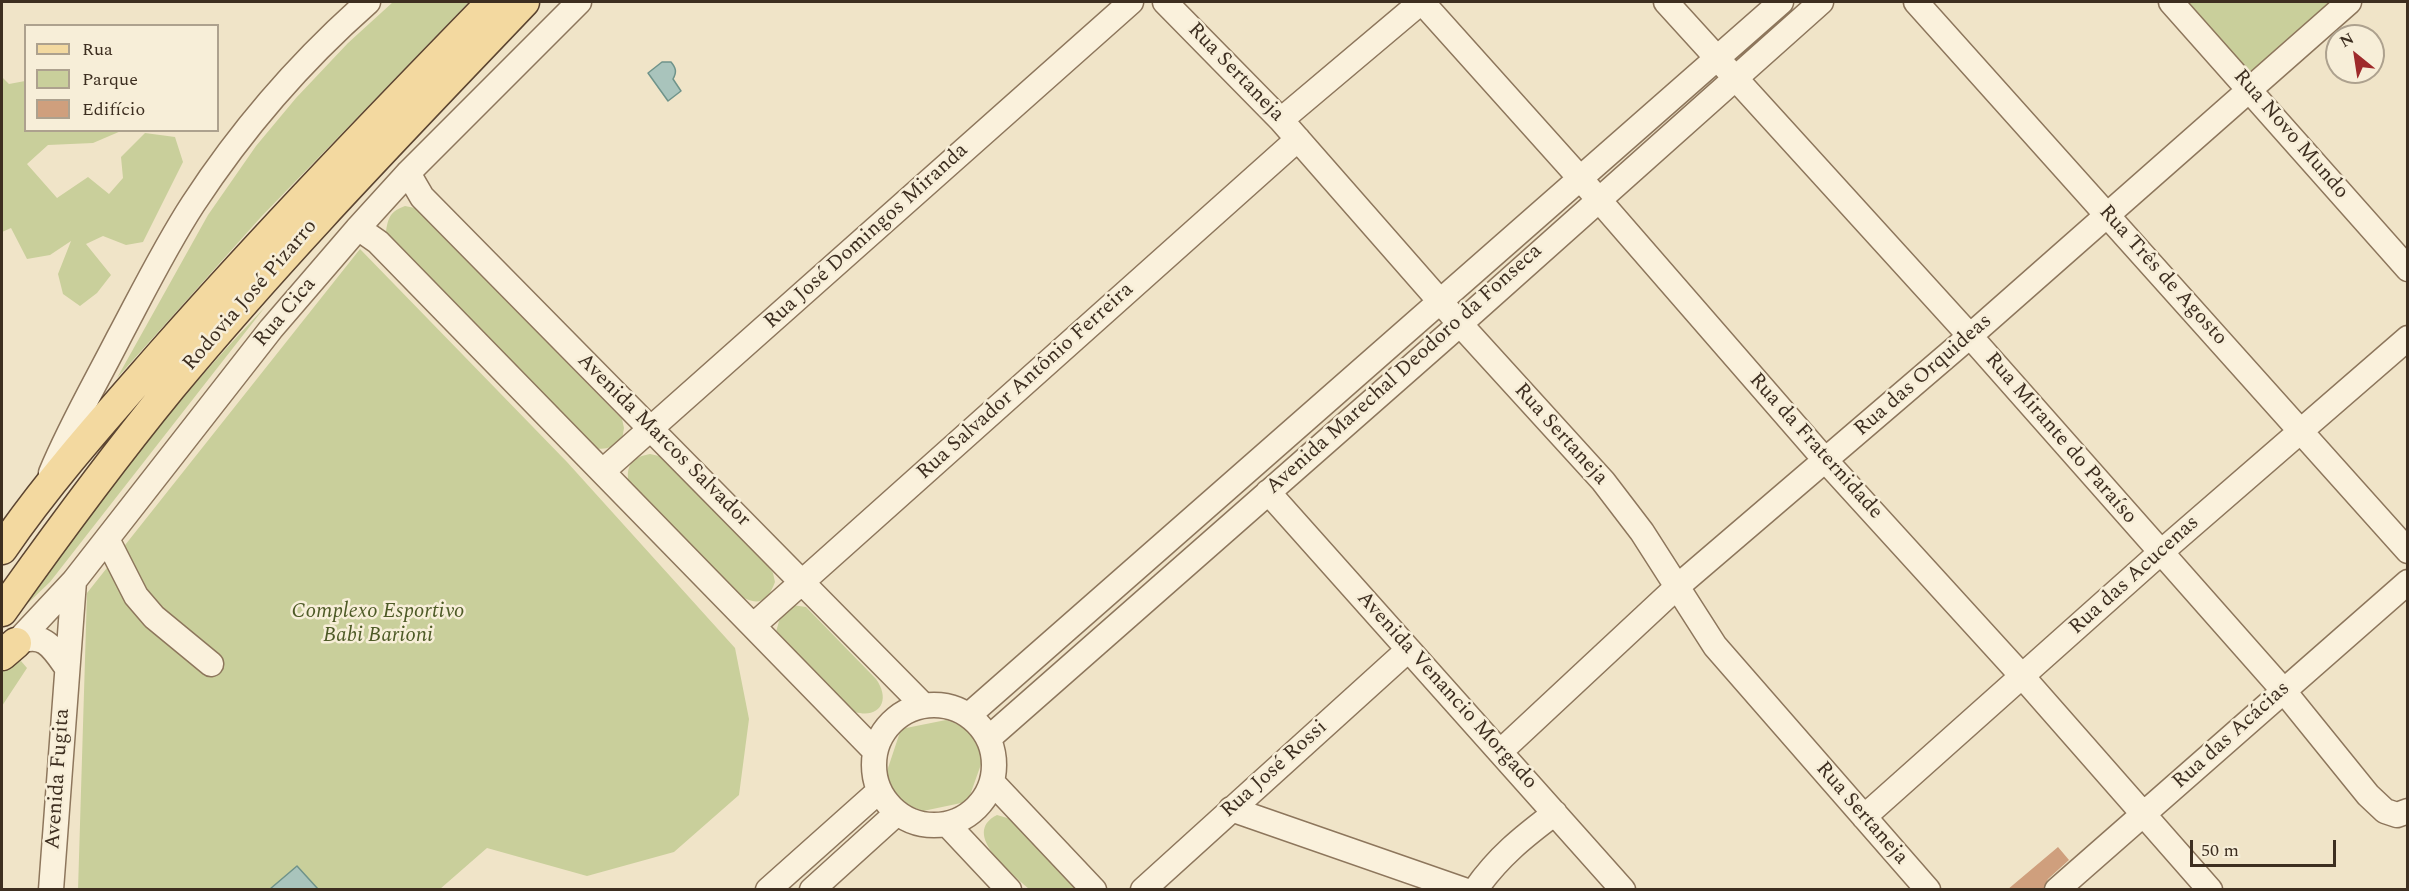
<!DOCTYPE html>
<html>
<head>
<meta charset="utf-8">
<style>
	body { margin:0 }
	#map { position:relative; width:2409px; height:891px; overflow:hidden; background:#f0e4c8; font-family:Spectral,serif }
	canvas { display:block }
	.frame { position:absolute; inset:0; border:3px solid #3d2e20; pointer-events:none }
	.legend { position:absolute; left:24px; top:24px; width:195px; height:108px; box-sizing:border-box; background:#f7eed8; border:2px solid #ada18e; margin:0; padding:8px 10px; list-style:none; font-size:18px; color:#3d2e20 }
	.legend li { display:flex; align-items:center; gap:12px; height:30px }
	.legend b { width:30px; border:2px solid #ada18e }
	.north { position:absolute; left:2325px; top:24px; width:60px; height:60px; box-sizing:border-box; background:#f7eed8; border:2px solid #ada18e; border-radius:50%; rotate:330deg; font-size:16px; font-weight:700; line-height:24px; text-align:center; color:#3d2e20 }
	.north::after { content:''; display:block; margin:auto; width:21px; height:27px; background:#9e2a2b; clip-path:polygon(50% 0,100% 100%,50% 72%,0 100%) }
	.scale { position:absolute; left:2190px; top:840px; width:146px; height:27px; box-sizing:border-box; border:3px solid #3d2e20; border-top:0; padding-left:8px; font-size:18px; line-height:21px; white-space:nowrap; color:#3d2e20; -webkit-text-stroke:4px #f7eed8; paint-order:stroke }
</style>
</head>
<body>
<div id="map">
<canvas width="2409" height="891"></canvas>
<div class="frame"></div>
<ul class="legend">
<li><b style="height:8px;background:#f3d9a0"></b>Rua</li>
<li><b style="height:16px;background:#c9cf9b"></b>Parque</li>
<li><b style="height:16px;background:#cf9f7d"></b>Edifício</li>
</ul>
<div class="north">N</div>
<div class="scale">50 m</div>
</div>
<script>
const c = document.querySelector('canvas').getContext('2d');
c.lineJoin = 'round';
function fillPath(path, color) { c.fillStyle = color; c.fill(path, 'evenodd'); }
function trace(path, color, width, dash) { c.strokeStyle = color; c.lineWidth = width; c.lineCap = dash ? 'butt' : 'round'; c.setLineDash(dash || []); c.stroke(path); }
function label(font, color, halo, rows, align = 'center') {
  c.font = font + ' Spectral,serif'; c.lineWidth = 5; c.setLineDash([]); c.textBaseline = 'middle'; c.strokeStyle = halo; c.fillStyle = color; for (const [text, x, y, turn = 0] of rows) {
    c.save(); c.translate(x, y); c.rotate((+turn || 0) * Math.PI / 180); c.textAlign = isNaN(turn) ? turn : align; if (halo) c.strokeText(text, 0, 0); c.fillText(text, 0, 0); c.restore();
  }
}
fillPath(new Path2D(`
	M393,2h76l-208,215 -144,161 91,-163 48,-69 40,-48 52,-55z
	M2186,2h146l-81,72z
	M2,77l7,7 16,-3 1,49 95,1 -28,12 -45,2 -21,19 30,34 31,-21 21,17 14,-16 -2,-21 24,-24 30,4 8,25 -40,80 -17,3 -23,-9 -17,8 25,31 -14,18 -17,13 -17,-12 -5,-20 13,-33 -21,14 -23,4 -16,-31 -9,4z
	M405,206l10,2 207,211 2,9 -2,12c-11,8 -18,11 -31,7l-195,-199 -10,-16c2,-15 5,-21 19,-26z
	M360,249l207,213 168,186 14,71 -10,76 -65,57 -87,24 -100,-28 -47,41 -362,1 9,-297z
	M265,307l-215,275 -23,22c69,-105 151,-206 238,-297z
	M650,454l9,2 108,108 6,9 2,9c-9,25 -21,23 -41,10l-105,-108c-4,-18 3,-27 21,-30z
	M792,605l14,2 70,72c15,21 4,40 -21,33l-69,-66 -10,-14 5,-18z
	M21,661l6,7 -25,38v-36z
	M946,720c20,6 31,16 38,36l-15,42 -3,4 -43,9 -18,-7 -13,-11 -6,-19 15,-45z
	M997,815l17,5 69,69h-54c-15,-14 -70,-55 -32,-74z`), '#c9cf9b');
const water = new Path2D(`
	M662,62h9c5,6 6,10 2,17l8,12 -13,10 -20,-28z
	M297,866l21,23h-48z`);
fillPath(water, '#a9c4bc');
trace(water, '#6f938a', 1.5);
fillPath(new Path2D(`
	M2058,847l11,13 -21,19 -5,11h-36z`), '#cf9f7d');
const minor = new Path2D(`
	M1165,2l116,118 179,204 143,157 39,51 73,114 213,244
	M1422,2l157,175 247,284 196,215 188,214
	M1666,2l304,334 313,354 85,105 17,16 12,4 11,-4
	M1916,2l492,549
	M2171,2l237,267
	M1281,120l140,-118
	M408,173l14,24 501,508
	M358,228l20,14 497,509
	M603,471l528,-469
	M51,473c19,-46 44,-89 67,-134 24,-45 47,-92 75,-135 49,-75 108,-143 175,-202
	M1268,492l355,398
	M107,539l29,57 18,21 57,47
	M754,625l544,-486
	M16,643l58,-62 197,-252 87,-101 50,-55 171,-171
	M16,643c27,-13 37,5 51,25
	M874 765a60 60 0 1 1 120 0a60 60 0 1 1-120 0Z
	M969,715l812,-713
	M989,738l471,-414 361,-322
	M1501,751l177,-165 292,-250 379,-334
	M992,782l102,108
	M1231,809l233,81
	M1864,817l296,-264 248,-215
	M947,824l62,66
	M51,890l23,-309
	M768,890l111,-99
	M812,890l85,-77
	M1143,890l265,-240
	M1475,890c23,-33 48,-53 80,-77
	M2057,890l351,-308`);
const major = new Path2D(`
	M2,549c48,-70 105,-133 161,-197 106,-120 217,-235 329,-350
	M2,611c54,-76 110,-152 169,-224 112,-135 233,-259 353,-385
	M2,655l14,-12`);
trace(minor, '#8d765c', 27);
trace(major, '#5b4430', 33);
trace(minor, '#faf1dc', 24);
trace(major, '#f3d9a0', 30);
label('21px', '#3d2e20', '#f7eed8', [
	["Rua Sertaneja",1235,73,46],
	["Rua Novo Mundo",2290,135,49],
	["Rua José Domingos Miranda",867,237,-42],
	["Rua Três de Agosto",2162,276,48],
	["Rodovia José Pizarro",251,296,-49],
	["Rua Cica",286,313,-50],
	["Avenida Marechal Deodoro da Fonseca",1405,370,-42],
	["Rua das Orquideas",1924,376,-41],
	["Rua Salvador Antônio Ferreira",1026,382,-42],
	["Rua Sertaneja",1560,435,48],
	["Rua Mirante do Paraíso",2060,439,49],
	["Avenida Marcos Salvador",663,441,45],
	["Rua da Fraternidade",1815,447,48],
	["Rua das Acucenas",2135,576,-42],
	["Avenida Venancio Morgado",1446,691,48],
	["Rua das Acácias",2232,736,-42],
	["Rua José Rossi",1275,770,-42],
	["Avenida Fugita",59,779,-86],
	["Rua Sertaneja",1861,814,49]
]);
label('italic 21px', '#4d5a26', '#f7eed8', [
	["Complexo Esportivo",378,613],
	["Babi Barioni",378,637]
]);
</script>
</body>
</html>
